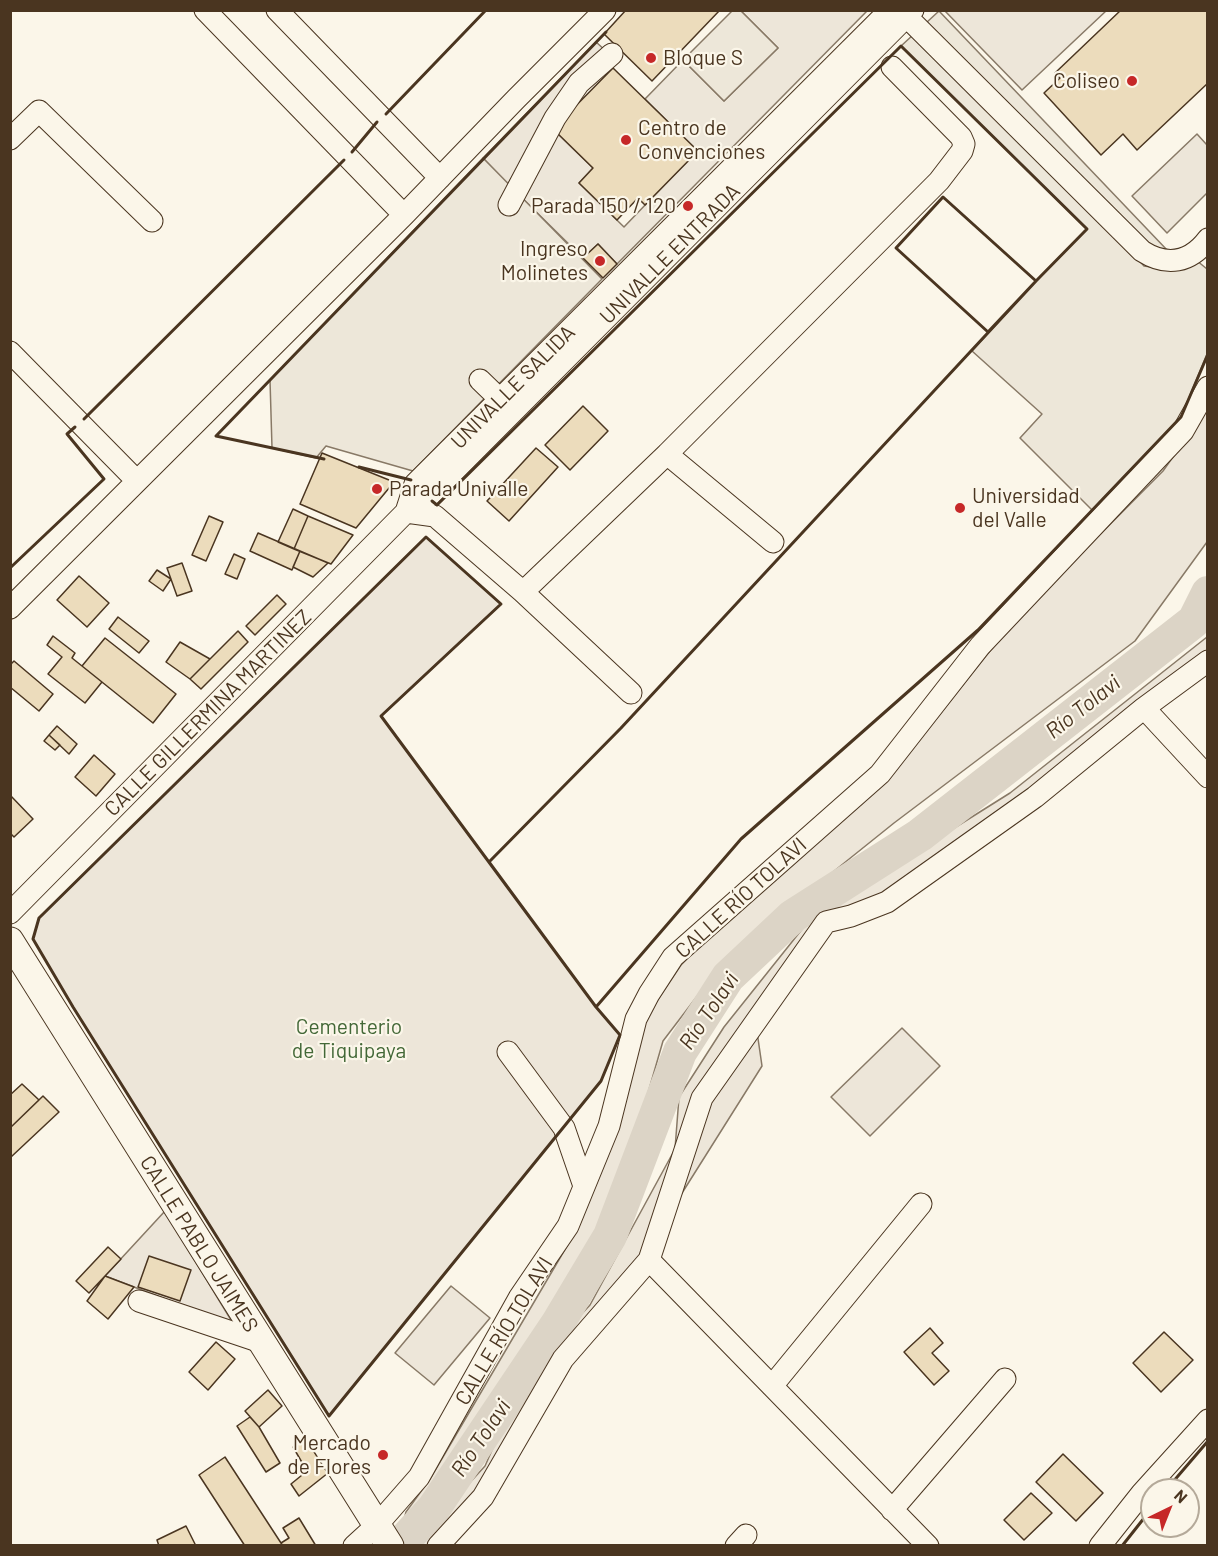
<!DOCTYPE html>
<html>
<head>
<meta charset="utf-8">
<style>
	body { margin:0 }
	#map { position:relative; width:1218px; height:1556px; overflow:hidden; background:#fbf6e9; font-family:Barlow,sans-serif }
	canvas { display:block }
	.frame { position:absolute; inset:0; border:12px solid #4a3520; pointer-events:none }
	.north { position:absolute; left:1140px; top:1478px; width:60px; height:60px; box-sizing:border-box; background:#fbf6e9; border:2px solid #b4a999; border-radius:50%; rotate:43deg; font-size:16px; font-weight:700; line-height:24px; text-align:center; color:#4a3520 }
	.north::after { content:''; display:block; margin:auto; width:21px; height:27px; background:#c62828; clip-path:polygon(50% 0,100% 100%,50% 72%,0 100%) }
</style>
</head>
<body>
<div id="map">
<canvas width="1218" height="1556"></canvas>
<div class="frame"></div>
<div class="north">N</div>
</div>
<script>
const c = document.querySelector('canvas').getContext('2d');
c.lineJoin = 'round';
function fillPath(path, color) { c.fillStyle = color; c.fill(path, 'evenodd'); }
function trace(path, color, width, dash) { c.strokeStyle = color; c.lineWidth = width; c.lineCap = dash ? 'butt' : 'round'; c.setLineDash(dash || []); c.stroke(path); }
function label(font, color, halo, rows, align = 'center') {
  c.font = font + ' Barlow,sans-serif'; c.lineWidth = 4.5; c.setLineDash([]); c.textBaseline = 'middle'; c.strokeStyle = halo; c.fillStyle = color; for (const [text, x, y, turn = 0] of rows) {
    c.save(); c.translate(x, y); c.rotate((+turn || 0) * Math.PI / 180); c.textAlign = isNaN(turn) ? turn : align; if (halo) c.strokeText(text, 0, 0); c.fillText(text, 0, 0); c.restore();
  }
}
const green = new Path2D(`
	M741,11h126l-250,253 -19,-20 -15,14 -63,-62 33,-67 40,39 -14,15 45,44 73,-76 -52,-52 38,-39 41,41 54,-53z
	M945,11h161l-84,79z
	M596,42l10,9 -62,70 -36,63 -25,-26z
	M1197,134l10,11v48l-40,40 -35,-37z
	M1207,409v133l-72,99 -241,182 -167,134 -64,84 -30,104 -29,87 -174,269 -29,30 5,-19 24,-33 147,-250 70,-213 34,-51 28,-29 180,-158 124,-156 150,-151z
	M426,537l75,67 -120,112 215,291 24,28 -19,46 -272,335 -256,-409 -40,-68 6,-21z
	M1207,637v13l-176,141 -149,105 -37,14 -91,101 8,55 -119,189 -164,236 -51,54 -16,1 73,-80 27,-61 49,-69 29,-31 85,-156 4,-52 45,-70 87,-109 199,-125z
	M902,1028l38,38 -70,70 -39,-39z
	M165,1211l69,114 -129,-49z
	M451,1286l39,32 -56,67 -39,-32z`);
fillPath(green, '#ede6d9');
trace(green, '#887966', 1.5);
const parking = new Path2D(`
	M732,11h9l37,37 -54,53 -41,-41z
	M939,11l229,240 -8,3 -63,-39 47,51 29,4 23,-10 11,9v85l-26,63 -89,93 -72,-72 22,-24 -70,-63 64,-70 51,-52 -186,-183z
	M483,158l119,121 -189,192 -87,-25 -10,12 -44,-10 -2,-68z`);
fillPath(parking, '#ede7d9');
trace(parking, '#887966', 1.5);
trace(new Path2D(`
	M399,1546l35,-38 124,-185 52,-87 70,-184 48,-75 65,-61 127,-81 274,-214 14,-28`), '#dcd4c6', 34);
const building = new Path2D(`
	M626,10h94l-68,71 -48,-47z
	M1121,10h87v73l-71,67 -14,-16 -22,21 -57,-62 16,-15 -5,-5z
	M613,68l85,83 -53,54 -7,-7 -21,22 -38,-37 14,-15 -40,-39z
	M598,244l19,20 -14,14 -20,-20z
	M583,406l25,25 -38,39 -25,-25z
	M536,448l22,19 -49,54 -22,-20z
	M322,453l72,29 -38,46 -56,-24z
	M293,509l15,7 -14,33 -16,-7z
	M209,516l14,6 -17,39 -14,-6z
	M308,516l45,19 -22,29 -37,-15z
	M258,533l42,18 -8,19 -42,-19z
	M300,551l28,12 -15,14 -20,-10z
	M234,554l11,5 -8,20 -12,-5z
	M182,563l10,28 -15,5 -10,-28z
	M157,570l14,9 -8,12 -14,-10z
	M79,576l30,27 -22,24 -30,-27z
	M277,595l9,9 -31,31 -9,-9z
	M118,617l31,24 -10,12 -30,-24z
	M238,631l10,11 -47,47 -11,-10z
	M53,636l22,17 -3,5 30,24 -17,21 -37,-29 14,-17 -15,-12z
	M105,638l71,56 -23,29 -71,-57z
	M180,642l30,17 -20,20 -24,-17z
	M14,661l39,33 -14,17 -29,-24v-22z
	M57,726l20,18 -8,10 -20,-19z
	M49,735l11,10 -5,5 -11,-9z
	M94,755l21,19 -19,22 -21,-19z
	M10,795l23,24 -19,18 -4,-4z
	M22,1084l17,16 -29,28v-33z
	M43,1096l16,16 -48,45 -1,-29z
	M108,1247l13,12 -32,34 -13,-12z
	M149,1256l42,14 -11,31 -42,-14z
	M105,1276l29,11 -26,32 -21,-18z
	M930,1328l13,15 -11,10 17,18 -15,14 -30,-33z
	M1164,1332l29,28 -32,32 -28,-29z
	M216,1342l19,17 -27,31 -19,-18z
	M268,1390l14,16 -23,21 -14,-16z
	M250,1417l9,10 21,36 -14,9 -29,-46z
	M305,1438l23,35 -29,23 -8,-12 16,-13 -14,-24z
	M1063,1454l40,39 -27,28 -40,-39z
	M225,1457l56,86 2,3h-38l-46,-71z
	M1031,1493l21,20 -28,27 -20,-20z
	M299,1518l17,28h-33l-2,-3 8,-5 -6,-10z
	M186,1526l10,20h-37l-2,-6z`);
fillPath(building, '#ecdcbc');
trace(building, '#4a3520', 1.5);
const minor = new Path2D(`
	M205,10l199,205
	M277,10l163,168
	M907,17l235,234c25,16 48,12 66,-12
	M10,139l29,-28 113,110
	M509,205l46,-87 24,-35 33,-29
	M10,352l127,129
	M480,380l30,29
	M667,454l106,88
	M406,512l9,-28 475,-474
	M406,512l29,4 88,76 108,101
	M523,592l144,-138 272,-273 23,-30 2,-7 -3,-7 -69,-70
	M10,608l394,-393 112,-116 89,-89
	M1144,708l64,69
	M10,913l396,-401 22,-15 485,-487
	M508,1052l56,76 20,58
	M649,1260l279,286
	M139,1301l122,41
	M772,1386l149,-182
	M892,1510l113,-131
	M354,1546l23,-21 42,-48 100,-179 49,-72 41,-100 27,-107 13,-25 24,-37 207,-183 100,-128 203,-215 25,-44
	M438,1546l45,-49 80,-138 86,-99 53,-162 124,-176 25,-6 36,-14 148,-105 109,-89 64,-47
	M736,1546l10,-11
	M1100,1546l42,-53 66,-73`);
const major = new Path2D(`
	M10,941l380,605`);
trace(minor, '#4a3520', 23);
trace(major, '#4a3520', 29);
trace(minor, '#fbf6e9', 21);
trace(major, '#fbf6e9', 27);
trace(new Path2D(`
	M386,114l100,-104
	M352,152l25,-30
	M943,197l93,84 -48,51 -92,-84z
	M84,419l260,-259
	M324,459l-108,-23 390,-404
	M359,467l52,13
	M432,501l5,4 464,-459 186,183 -51,52 -415,447 -132,134 107,145 145,-168 237,-209 203,-213 27,-63
	M426,537l75,67 -120,112 215,291 24,28 -19,46 -272,335 -256,-409 -40,-68 6,-21z
	M10,568l94,-89 -37,-45 8,-7
	M1166,1490l42,-49
	M1122,1546l30,-38`), '#4a3520', 3);
for (const [x, y, r, color] of [
	[651,58,6,"#c62828"],
	[1132,81,6,"#c62828"],
	[626,140,6,"#c62828"],
	[688,206,6,"#c62828"],
	[600,261,6,"#c62828"],
	[377,489,6,"#c62828"],
	[960,508,6,"#c62828"],
	[383,1455,6,"#c62828"]
]) { const dot = new Path2D(); dot.arc(x, y, r, 0, 2 * Math.PI); c.fillStyle = color; c.fill(dot); trace(dot, '#fbf6e9', 2); }
label('21px', '#4a3520', '#fbf6e9', [
	["Bloque S",663,58],
	["Coliseo",1120,81,"right"],
	["Centro de",638,128],
	["Convenciones",638,152],
	["Parada 150 / 120",676,206,"right"],
	["Ingreso",588,249,"right"],
	["Molinetes",588,273,"right"],
	["Parada Univalle",389,489],
	["Universidad",972,496],
	["del Valle",972,520],
	["Mercado",371,1443,"right"],
	["de Flores",371,1467,"right"]
], 'left');
label('21px', '#4a3520', '#fbf6e9', [
	["UNIVALLE ENTRADA",670,254,-45],
	["UNIVALLE SALIDA",513,387,-45],
	["CALLE GILLERMINA MARTINEZ",208,713,-45],
	["CALLE RÍO TOLAVI",741,898,-42],
	["CALLE PABLO JAIMES",199,1244,58],
	["CALLE RÍO TOLAVI",504,1331,-59]
]);
label('21px', '#436837', '#fbf6e9', [
	["Cementerio",349,1027],
	["de Tiquipaya",349,1051]
]);
label('italic 22px', '#4a3520', '#fbf6e9', [
	["Río Tolavi",1083,707,-38],
	["Río Tolavi",709,1011,-56],
	["Río Tolavi",481,1438,-56]
]);
</script>
</body>
</html>
